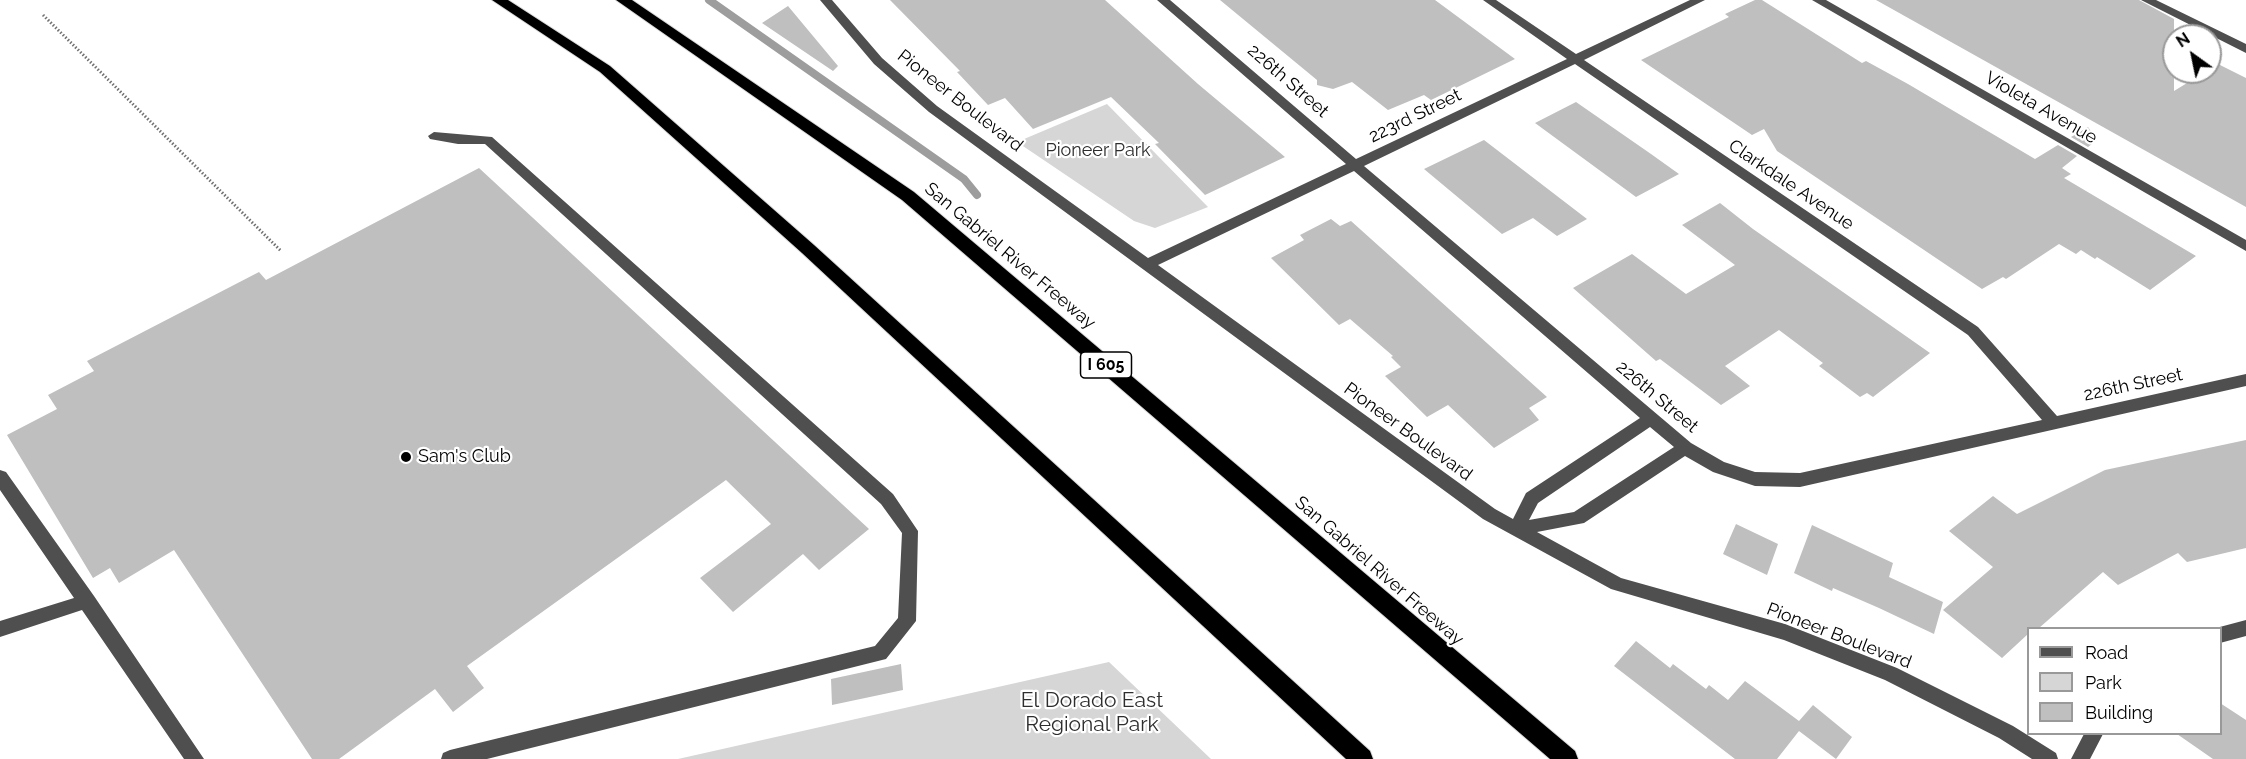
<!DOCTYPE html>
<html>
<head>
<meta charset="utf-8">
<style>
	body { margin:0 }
	#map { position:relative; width:2246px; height:759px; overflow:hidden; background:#fff; font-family:Raleway,sans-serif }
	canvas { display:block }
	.legend { position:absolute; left:2027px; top:627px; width:195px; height:108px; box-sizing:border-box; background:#fff; border:2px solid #999; margin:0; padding:8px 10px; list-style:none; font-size:18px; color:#000 }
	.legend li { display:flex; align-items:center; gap:12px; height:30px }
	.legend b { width:30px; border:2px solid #999 }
	.north { position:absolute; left:2162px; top:24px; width:60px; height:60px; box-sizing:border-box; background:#fff; border:2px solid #999; border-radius:50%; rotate:327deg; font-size:16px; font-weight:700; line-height:24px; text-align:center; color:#000 }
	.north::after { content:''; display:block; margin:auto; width:21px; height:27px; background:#000; clip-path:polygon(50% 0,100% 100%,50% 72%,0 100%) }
</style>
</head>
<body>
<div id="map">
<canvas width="2246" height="759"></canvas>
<ul class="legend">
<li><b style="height:8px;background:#4f4f4f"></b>Road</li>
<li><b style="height:16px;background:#d6d6d6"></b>Park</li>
<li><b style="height:16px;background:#bfbfbf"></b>Building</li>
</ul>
<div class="north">N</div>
</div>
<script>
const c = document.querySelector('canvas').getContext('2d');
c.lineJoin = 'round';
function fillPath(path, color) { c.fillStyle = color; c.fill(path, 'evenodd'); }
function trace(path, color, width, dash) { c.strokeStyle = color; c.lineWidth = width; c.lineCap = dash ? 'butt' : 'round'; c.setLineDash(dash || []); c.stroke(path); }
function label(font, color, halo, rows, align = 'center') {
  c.font = font + ' Raleway,sans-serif'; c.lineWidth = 4.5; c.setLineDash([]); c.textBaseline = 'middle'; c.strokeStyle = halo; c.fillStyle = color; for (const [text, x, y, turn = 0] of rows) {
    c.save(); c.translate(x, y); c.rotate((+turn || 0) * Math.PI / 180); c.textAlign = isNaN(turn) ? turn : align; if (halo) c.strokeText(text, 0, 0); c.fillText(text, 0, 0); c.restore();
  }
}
fillPath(new Path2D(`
	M1107,104l101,103 -53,21 -21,-7 -117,-79z
	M1109,662l102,97h-533z`), '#d6d6d6');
trace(new Path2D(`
	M709,0l255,179 13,16`), '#9d9d9d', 8);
fillPath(new Path2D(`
	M890,0h215l93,84 87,73 -80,38 -50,-51 4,-1 -48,-46 -78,32 -28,-31 -17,7 -31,-33 3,-1z
	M1220,0h215l80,59 -84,41 -7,-5 -36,15 -36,-28 -19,7 -16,-4v-5z
	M1755,0h7l100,63 4,-2 42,23 127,75 23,-14 19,11 -15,12 9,6 -7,4 132,78 -46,34 -53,-33 -2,2 -14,-9 -5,4 -17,-10 -53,35 -3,-2 -21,12 -205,-138 -13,-22 -12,6 -111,-75 88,-43 -4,-3z
	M1876,0h263l35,19v72l31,-19h5v-3l8,-5 28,14v129z
	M788,6l50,60 -5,5 -71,-48z
	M1576,102l75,52 28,20 -43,23 -101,-74z
	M2088,127l9,13 -9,7 -17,-10z
	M1484,140l103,79 -30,17 -24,-18 -31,16 -78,-65z
	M479,168l390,361 -50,41 -16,-16 -70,58 -33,-34 71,-54 -45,-44 -259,186 17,22 -31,24 -18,-23 -96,70h-27l-138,-209 -55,33 -9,-15 -17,10 -86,-143 50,-26 -9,-14 46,-24 -7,-10 172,-89 7,8z
	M1720,203l33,26 177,124 -57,44 -6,-4 -7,4 -41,-31 4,-3 -44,-33 -54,36 25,20 -29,19 -61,-46 -4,2 -83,-73 59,-34 54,40 49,-29 -53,-40z
	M1331,219l9,7 11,-5 196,176 -18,11 10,12 -45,28 -46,-43 -21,12 -42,-41 16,-9 -10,-10 2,-1 -43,-37 -11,6 -68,-67 33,-18 -4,-5z
	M2246,440v108l-59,14 -9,-9 -60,32 -15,-13 -64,56h-11v6l-26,24 -59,-48 50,-43 -44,-36 44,-35 24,18 88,-44z
	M1736,524l42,20 -11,31 -44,-21z
	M1812,525l81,38 -4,14 54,25 -9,32 -55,-26 -46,-20 -1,3 -38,-18z
	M1636,641l34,27 3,-4 33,25 3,-4 19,15 17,-19 54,40 14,-16 39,32 -16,22 -37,-28 -22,28h-42l-121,-93z
	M901,664l2,26 -71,15 -1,-26z
	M2220,703l26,17v39h-33l-36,-25h43z`), '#bfbfbf');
const highway = new Path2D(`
	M492,0h16l102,66 204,179 556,506 3,8h-27l-544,-506 -202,-181z
	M616,0h16l282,192 661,559 3,8h-28l-648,-559z`);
trace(highway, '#dbdbdb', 2);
trace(new Path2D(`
	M43,15l238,236`), '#717171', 3, [1.5, 2]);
fillPath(new Path2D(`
	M820,0h12l50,58 55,48 211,152 198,-94 -189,-164h13l186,159 211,-100 -84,-59h13l80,54 114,-54h15l-121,60 394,267 79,89 189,-42v12l-446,101 -45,-1 -42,-14 -28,-16 -101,67 -47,9 84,46 164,46 112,44 116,58 43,27 2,6h-26l-33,-21 -114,-58 -101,-40 -173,-51 -128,-70 -554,-407 -55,-48zM1575,64l393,271 74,85 -242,53 -45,-1 -31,-10 -33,-19 -327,-277zM1354,171l286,247 -114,75 -13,26 -18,-10 -337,-244zM1650,427l24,20 -100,65 -45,8 9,-17z
	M1812,0h14l420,240v11z
	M2141,0h15l90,44v9z
	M434,132l58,5 401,357 25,37 -2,90 -30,38 -399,100h-46l2,-6 7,-3 425,-104 23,-28 4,-85 -21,-29 -396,-360h-27l-28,-5 -2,-3z
	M0,470l6,2 88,124 110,163h-20l-102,-149 -82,27v-16l74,-23 -74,-108z
	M2246,620v16l-26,7v-15h-4z
	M2084,734h19l-13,25h-19z`), '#4f4f4f');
fillPath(highway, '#000');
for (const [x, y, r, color] of [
	[406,457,6,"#000"]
]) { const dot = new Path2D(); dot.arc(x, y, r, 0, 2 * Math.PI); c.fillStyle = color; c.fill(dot); trace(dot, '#fff', 2); }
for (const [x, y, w] of [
	[1106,365,51]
]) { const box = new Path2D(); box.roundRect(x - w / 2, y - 13, w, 26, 4.5); c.fillStyle = '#fff'; c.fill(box); trace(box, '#000', 1.5); }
label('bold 16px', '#000', null, [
	["I 605",1106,365]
]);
label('18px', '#000', '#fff', [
	["226th Street",1288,81,41],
	["Pioneer Boulevard",960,101,38],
	["Violeta Avenue",2041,108,30],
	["223rd Street",1415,116,-26],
	["Clarkdale Avenue",1791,185,34],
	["San Gabriel River Freeway",1010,256,40],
	["226th Street",2133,385,-12],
	["226th Street",1657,397,40],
	["Pioneer Boulevard",1408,432,36],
	["San Gabriel River Freeway",1379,571,41],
	["Pioneer Boulevard",1839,636,21]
]);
label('18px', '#2d2d2d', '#fff', [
	["Pioneer Park",1098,151]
]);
label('18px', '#000', '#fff', [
	["Sam's Club",418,457]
], 'left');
label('21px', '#2d2d2d', '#fff', [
	["El Dorado East",1092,701],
	["Regional Park",1092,725]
]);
</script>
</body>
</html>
